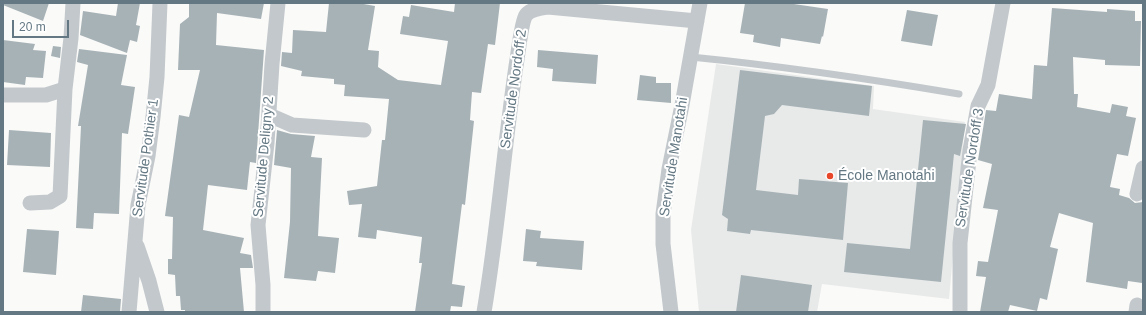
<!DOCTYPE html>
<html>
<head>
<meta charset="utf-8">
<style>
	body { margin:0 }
	#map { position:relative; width:1146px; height:315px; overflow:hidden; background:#fafaf8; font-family:Helvetica,sans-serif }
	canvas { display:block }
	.frame { position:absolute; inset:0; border:4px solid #647883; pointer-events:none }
	.scale { position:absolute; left:12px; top:20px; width:57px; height:18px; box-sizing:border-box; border:2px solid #647883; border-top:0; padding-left:5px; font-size:12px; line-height:14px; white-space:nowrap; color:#647883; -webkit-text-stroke:3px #fff; paint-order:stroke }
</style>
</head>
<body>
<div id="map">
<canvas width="1146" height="315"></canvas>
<div class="frame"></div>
<div class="scale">20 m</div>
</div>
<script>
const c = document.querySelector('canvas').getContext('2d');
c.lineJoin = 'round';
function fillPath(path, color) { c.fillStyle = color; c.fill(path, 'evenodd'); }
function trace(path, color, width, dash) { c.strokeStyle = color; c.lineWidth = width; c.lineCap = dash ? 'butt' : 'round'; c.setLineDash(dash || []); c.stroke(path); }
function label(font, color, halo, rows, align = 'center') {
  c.font = font + ' Helvetica,sans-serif'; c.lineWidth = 4; c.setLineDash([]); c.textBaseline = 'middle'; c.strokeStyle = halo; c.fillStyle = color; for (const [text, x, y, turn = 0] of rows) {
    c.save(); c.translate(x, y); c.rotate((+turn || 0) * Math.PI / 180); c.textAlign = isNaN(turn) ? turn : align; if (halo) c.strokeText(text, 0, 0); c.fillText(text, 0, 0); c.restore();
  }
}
fillPath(new Path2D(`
	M716,64l158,22 -1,23 92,13 -16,177 -127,-15 -5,28h-118l-8,-82z`), '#e8eae9');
fillPath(new Path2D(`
	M3,3h46l-6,18 -40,-16z
	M118,3h22l-4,22 4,1 -3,16 -7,-2 -3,13 -47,-18 3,-24 33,5z
	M189,3h75l-3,16 -44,-6 -1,32 48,5 -8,113 -6,-1 -3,28 -39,-5 -5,45 41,8 -4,15 11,2 2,13h-13l4,44h-59v-2h-4l-1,-14h-4l-1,-21 -7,-1v-15h4l1,-42 -8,-1 14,-101 10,2 11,-47h-22l2,-46 9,-7z
	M329,3h29l17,3 -7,44 11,1 -1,16 20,13 43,5 7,-44 -48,-7 3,-18 6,1 2,-12 43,7 1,-9h45l-5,42 -7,-1 -7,49 -9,-1 -2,28 4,1 -9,84 -3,-1 -10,80 13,2 -3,21 -11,-1 -1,6h-35l7,-49h-3l3,-26 -45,-7 -1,9 -18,-2 4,-33 -13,1 -2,-14 30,-5 5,-46h3l4,-41 -45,-3 1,-11 -11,-1v-5l-33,-3 1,-5 -21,-5 1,-14 10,1 1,-23 33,2z
	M745,3h42l41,6 -5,28 -1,-1 -2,8 -39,-6 -1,9 -27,-5 1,-7 -14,-2z
	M1052,8l55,4v-3l28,2v10h6l-1,45 -35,-1v-5l-32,-3 1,37h4l-1,13 33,6 2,-9 16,3 -2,9 10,2 -8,38 -11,-2 -7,33 10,2 -1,6 10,3 6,5 8,-1v72l-1,9 -14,-2 -1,8 -41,-7 7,-59 -34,-10 -9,34 8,2 -11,51 -7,-2 -3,13 -27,-6 -2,7h-28l6,-35 -10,-1 2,-15 10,1 10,-52 -15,-2 9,-44 -14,-4 8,-50 10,1 3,-17 33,5 2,-34 13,1z
	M907,10l31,5 -6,31 -31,-5z
	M3,40l32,4 -2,6 13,1 -3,27 -17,-1 -1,8 -22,-3z
	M53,46l8,1 -1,11 -9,-2z
	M79,49l48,6 -6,30 14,2 -7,47 -6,-1 -3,81 -25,-1 -1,16 -17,-1 5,-102h-3l10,-61 -11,-3z
	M538,50l60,5 -2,29 -44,-3 1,-12 -16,-2z
	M740,70l132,16 -3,30 -87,-11 -8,9 -9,2 -9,74 42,5 1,-16 49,4 -5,57 -92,-10 -1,4 -23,-3 1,-12 -6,-4z
	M640,75l16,2v6h15v20l-34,-3z
	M923,120l43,4 -6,32 -6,-2 -13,128 -97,-10 3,-29 63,6z
	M9,130l42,3 -1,34 -43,-2z
	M277,130l14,4 24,2 -4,21 11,1 -4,78 21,2 -4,35 -17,-2 -2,10 -32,-3 6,-56 1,-54 -17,-3z
	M27,229l32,2 -3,44 -33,-3z
	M526,229l15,2 -1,7 44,3 -2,29 -46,-4 1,-4 -14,-1z
	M741,275l71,10 -4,27h-72z
	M83,295l38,4 -1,13h-39z`), '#a7b2b7');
trace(new Path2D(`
	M691,57c90,9 179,22 268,37`), '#c3c8cc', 7);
trace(new Path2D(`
	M3,95h43l19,-6
	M269,115l23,10 72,5
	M1137,194l6,-26
	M30,203l20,-1 10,-6 5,-107 6,-51 2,-35
	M137,246l12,35 8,31
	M129,312l9,-107 10,-49 5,-39 4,-40 3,-74
	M263,312v-27l-5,-60 9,-82 5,-79 6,-61
	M484,312c14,-82 20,-164 32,-246 2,-10 5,-44 10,-51 5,-6 14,-7 22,-8l149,14
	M671,312l-8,-68v-30l6,-45 13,-64 18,-102
	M960,312v-69l10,-93 8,-44 10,-21 15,-82
	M1136,312l1,-7`), '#c3c8cc', 15);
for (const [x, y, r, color] of [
	[830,176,4,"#e8472a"]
]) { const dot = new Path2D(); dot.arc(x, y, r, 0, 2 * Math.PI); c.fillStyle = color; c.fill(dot); trace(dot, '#fff', 1.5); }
label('14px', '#647883', '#fff', [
	["Servitude Nordoff 2",514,89,-82],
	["Servitude Deligny 2",264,157,-85],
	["Servitude Manotahi",674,157,-81],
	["Servitude Pothier 1",146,158,-82],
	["Servitude Nordoff 3",970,168,-81]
]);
label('14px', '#647883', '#fff', [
	["École Manotahi",838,176]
], 'left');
</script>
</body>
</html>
